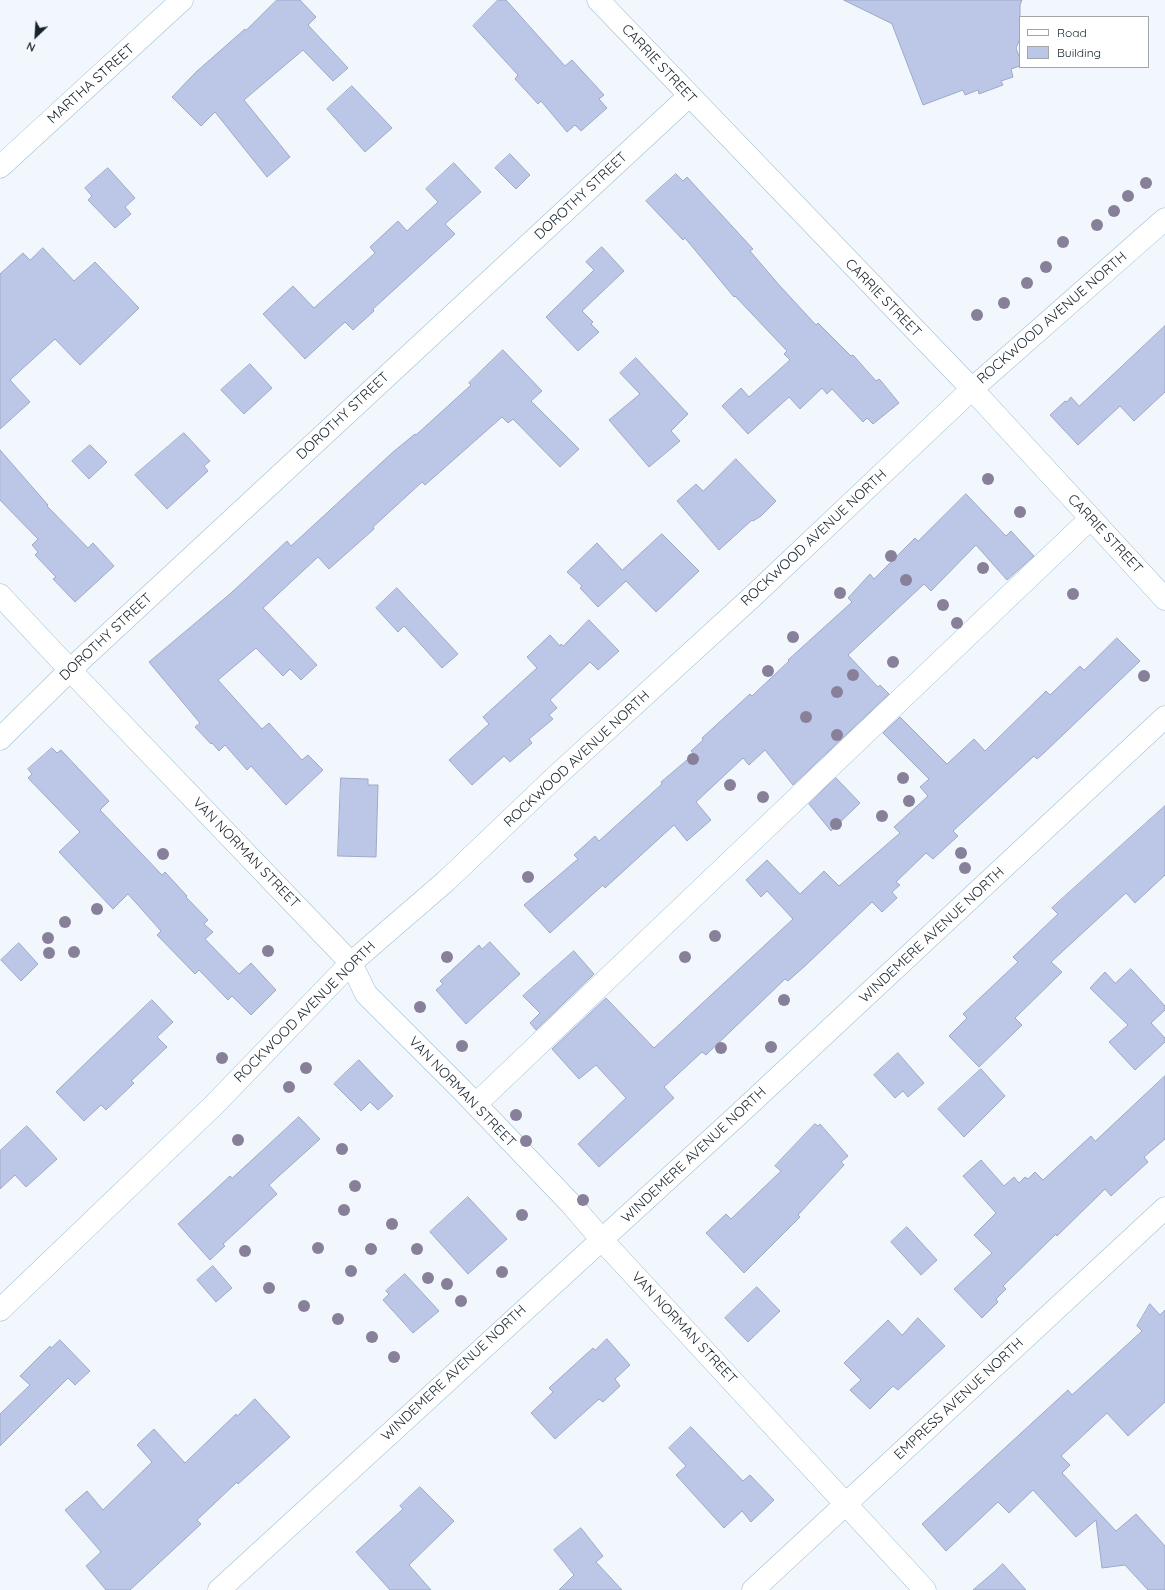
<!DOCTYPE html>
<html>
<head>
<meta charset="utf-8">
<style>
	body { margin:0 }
	#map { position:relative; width:1165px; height:1590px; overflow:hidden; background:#f1f7fc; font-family:Quicksand,sans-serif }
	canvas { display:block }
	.legend { position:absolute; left:1019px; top:16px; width:130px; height:52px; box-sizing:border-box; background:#fff; border:1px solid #a2a7aa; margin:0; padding:5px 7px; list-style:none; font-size:12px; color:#16232b }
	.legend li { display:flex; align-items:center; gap:8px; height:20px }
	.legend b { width:20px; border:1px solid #a2a7aa }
	.north { position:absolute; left:16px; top:16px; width:40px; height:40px; -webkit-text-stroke:3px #fff; paint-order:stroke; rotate:205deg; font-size:11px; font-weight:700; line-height:16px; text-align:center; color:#16232b }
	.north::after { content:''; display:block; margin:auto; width:14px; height:18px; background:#16232b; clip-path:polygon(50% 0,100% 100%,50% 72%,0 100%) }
</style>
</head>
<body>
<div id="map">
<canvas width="1165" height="1590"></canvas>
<ul class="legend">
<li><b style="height:5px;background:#fff"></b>Road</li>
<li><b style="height:11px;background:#bcc7e8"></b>Building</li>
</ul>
<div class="north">N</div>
</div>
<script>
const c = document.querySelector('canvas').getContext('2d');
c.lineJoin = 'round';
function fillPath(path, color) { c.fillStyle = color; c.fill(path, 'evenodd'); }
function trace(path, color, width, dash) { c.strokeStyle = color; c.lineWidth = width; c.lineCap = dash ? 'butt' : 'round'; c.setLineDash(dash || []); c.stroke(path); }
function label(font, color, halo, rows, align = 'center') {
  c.font = font + ' Quicksand,sans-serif'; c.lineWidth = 3; c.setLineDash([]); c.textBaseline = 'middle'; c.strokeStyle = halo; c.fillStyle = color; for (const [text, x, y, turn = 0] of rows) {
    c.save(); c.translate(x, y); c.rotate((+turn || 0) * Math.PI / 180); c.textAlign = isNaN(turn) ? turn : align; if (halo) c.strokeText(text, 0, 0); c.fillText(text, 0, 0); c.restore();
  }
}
const building = new Path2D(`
	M277,0h23l16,17 -8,8 40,43 -15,13 -30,-31 -59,50 46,57 -23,20 -52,-65 -14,14 -29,-29 24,-25 49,-43 1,1z
	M498,0h8l59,66 7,-6 32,35 -5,4 8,9 -26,23 -6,-6 -8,7 -26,-31 -3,3 -23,-25 3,-4 -45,-49z
	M844,0h178l-2,5v34l-4,9 4,11v7l-9,3 2,8 -12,4 2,4 -24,9 -1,-4 -13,5 -2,-5 -40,15 -31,-81z
	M352,86l40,42 -27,24 -38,-43z
	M510,154l20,21 -14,14 -21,-21z
	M454,163l27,29 -36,32 10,10 -82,75 1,2 -21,19 -8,-8 -40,37 -42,-45 30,-28 21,22 61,-55 -5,-6 28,-26 9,10 31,-29 -12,-13z
	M108,168l27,30 -10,9 6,7 -16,14 -27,-28 4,-4 -7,-8z
	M676,174l7,7 4,-4 66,72 -3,2 30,35 36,39 2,-2 33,33 2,-1 23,26 3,-2 2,2 18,22 -26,21 -6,-6 -4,4 -31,-33 -5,5 -5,-6 -22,21 -11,-12 -41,37 -26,-28 19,-18 8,9 41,-37 -6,-6 3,-3 -52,-55 -1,1 -49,-59 -2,2 -37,-39z
	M602,247l22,24 -42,40 11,11 -2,2 8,8 -21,19 -32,-34 48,-47 -8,-8z
	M43,248l31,33 21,-19 44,46 -59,57 -25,-26 -45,41 20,22 -30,27v-155l23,-21 7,7z
	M1165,326v66l-31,29 -14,-15 -42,39 -28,-30 15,-14 2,1 4,-5 8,9z
	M503,350l39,41 -11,10 48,48 -19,18 -47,-48 -5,4 -6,-6 -77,68 -3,-3 -49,45 1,2 -45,40 -11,-12 -55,51 54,57 -16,15 -11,-11 -7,7 -27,-28 -38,32 44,49 7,-6 33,37 6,-5 15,15 -37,35 -35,-39 -4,4 -22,-25 -6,6 -7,-8 -1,1 -16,-17 5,-4 -51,-61 82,-69 56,-52 4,5 102,-94 22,-18 1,1 55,-50 -2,-2z
	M636,358l52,56 -17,17 9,10 -31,26 -40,-47 31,-26 -20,-21z
	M250,364l22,24 -28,26 -23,-24z
	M184,433l26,28 -6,5 4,5 -41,38 -32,-34z
	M90,445l17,17 -18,17 -17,-18z
	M0,450l48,55 -1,1 41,42 5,-5 21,23 -39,36 -22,-23 3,-2 -21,-22 3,-3 -6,-7 6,-6 -38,-39z
	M736,459l40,42 -15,15 -8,5 -1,-1 -33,30 -42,-49 19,-17 7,7z
	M966,494l40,42 5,-5 23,25 -27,24 -31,-35 -45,46 -7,-7 -76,71 30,32 2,-2 9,9 -96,91 -28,-35 -16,15 -6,-7 -47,44 15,18 -24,21 -13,-16 -69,63 -2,-3 -53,48 -26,-28 54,-46 -4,-4 21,-19 4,5 63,-57 -1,-2 33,-28 -3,-3 12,-11 -1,-2 48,-44 2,2 37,-35 -1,-1 64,-58 -4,-4 22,-24 4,5 41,-41 3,3z
	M662,534l37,37 -43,41 -30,-31 -28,26 -18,-19 2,-2 -15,-14 30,-29 25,27z
	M397,588l61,66 -16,14 -38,-42 -6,6 -22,-24z
	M589,620l30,31 -21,19 -8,-8 -40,38 7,8 -8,7 4,4 -24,20 3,4 -22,19 -6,-6 -32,29 -23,-25 40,-36 -6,-7 54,-49 -10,-11 23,-22 10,11 1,-2 2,2z
	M1117,638l23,23 -96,92 -7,6 -3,-3 -81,75 5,5 -25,23 -7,-6 -30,29 4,3 -8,7 5,6 -15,14 -10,-10 -67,64 -17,15 -3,-2 -79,76 -4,-3 -38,35 10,11 -75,69 -21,-23 48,-46 -30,-33 -17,14 -27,-30 54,-51 48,50 139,-129 -26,-28 -6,6 -15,-17 21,-20 33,34 24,-23 15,15 61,-53 -6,-6 34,-31 -8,-9 9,-8 -46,-46 17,-16 47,47 27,-25 11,12 61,-60 4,4 30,-29 4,4z
	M52,748l5,5 4,-3 48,51 -9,9 62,65 3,-3 22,24 -1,1 22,23 -4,4 9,8 -8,7 34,35 12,-11 25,27 -25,25 -19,-19 -4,4 -29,-30 -4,4 -38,-39 4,-4 -33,-37 -15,15 -54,-57 21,-20 -52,-54 4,-4 -4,-5z
	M341,778l27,1v6h10l-2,72 -38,-1z
	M836,778l24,25 -29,28 -22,-27z
	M1165,806v69l-30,28 -9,-10 -75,69 11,10 -47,46 7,7 -43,42 -30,-31 18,-18 -4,-4 55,-52 -5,-5 45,-43 -6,-6z
	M490,942l30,32 -54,50 -30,-34 7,-6 -3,-3 39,-36 3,4z
	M19,943l19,21 -17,17 -20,-21z
	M574,951l20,23 -58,56 -6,-7 10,-10 -17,-17z
	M1131,969l34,37v4l-14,13 14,15v4l-30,28 -26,-28 19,-17 -38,-37 15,-16 10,11z
	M152,1000l21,22 -16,15 10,10 -36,34 3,2 -28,27 -5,-5 -17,16 -28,-29 39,-38z
	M898,1053l26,30 -16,14 -5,-6 -8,7 -21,-23z
	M359,1060l34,36 -15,14 -8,-8 -9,9 -27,-27z
	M981,1069l24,27 -41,41 -26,-28z
	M1165,1076v63l-21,18 4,5 -37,34 -6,-7 -48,47 -1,-2 -53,52 3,3 -10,10 2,3 -16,16 -28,-29 38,-36 -18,-18 22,-22 -33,-37 18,-16 23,26 10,-9 5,6 6,-6 3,2 7,-7 8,8 48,-44 4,5z
	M299,1117l21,22 -51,46 8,9 -54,50 2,2 -15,14 -32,-36 52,-48 2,2z
	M815,1124l3,2 2,-2 28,32 -7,6 3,3 -46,50 2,2 -56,56 -38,-40 20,-19 5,5 50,-48 -6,-5z
	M27,1126l30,33 -31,28 -11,-12 -15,14v-38z
	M468,1197l39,42 -39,35 -38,-42z
	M907,1227l30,33 -16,15 -30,-33z
	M213,1266l19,22 -16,14 -19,-22z
	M405,1274l34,37 -26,22 -30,-33 6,-6 -3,-3z
	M757,1287l23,24 -32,31 -23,-24z
	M1150,1304l10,11 5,-5v92l-37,34 -21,-23 -46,43 9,9 -8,8 54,58 20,-17 29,32v44h-17l-23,-25 -23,3 -6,-48 -20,17 -43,-47 -24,23 -11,-11 -52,49 -24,-27 146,-134 4,5 70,-64 -5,-5z
	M918,1318l27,28 -47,44 -5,-4 -23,23 -20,-19 11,-10 -17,-17 44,-43 14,15z
	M607,1339l23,26 -15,14 5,7 -17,16 -4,-3 -44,40 -24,-26 22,-21 -4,-4 44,-40 2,2z
	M60,1340l30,31 -15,14 -7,-7 -68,68v-32l30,-29 -10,-9 30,-30 1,2z
	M255,1399l35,38 -52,47 -1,-2 -40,38 4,4 -71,66h-24l-20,-24 15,-14 -36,-42 22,-19 16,19 49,-48 -15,-17 17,-16 31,34 51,-49 1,2z
	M691,1427l52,54 7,-6 24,25 -23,22 -9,-11 -18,17 -48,-53 10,-9 -17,-18z
	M420,1487l34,34 -45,44 22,25h-41l-34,-38 47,-43 -3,-3z
	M581,1528l22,28 -7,6 26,28h-63l15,-15 -20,-25z
	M1003,1564l23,26h-53l21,-18z`);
fillPath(building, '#bcc7e8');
trace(building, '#9ea9c8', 1);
const minor = new Path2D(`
	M598,0l374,389 193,210
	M0,167l182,-167
	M0,595l70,75 281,293 15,31 95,95 111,116 30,35 323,350
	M0,739l70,-69 619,-574
	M476,1104l614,-585
	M0,1310l214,-205 137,-142 95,-82 107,-102 199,-182 220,-208 193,-170
	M219,1590l520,-476 426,-397
	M753,1590l412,-382`);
trace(minor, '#9dbed4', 23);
trace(minor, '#fff', 22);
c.fillStyle = '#887f99';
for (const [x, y] of [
	[1146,183],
	[1128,196],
	[1114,211],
	[1097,225],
	[1063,242],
	[1046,267],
	[1027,283],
	[1004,303],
	[977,315],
	[988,479],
	[1020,512],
	[891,556],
	[983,568],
	[906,580],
	[840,593],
	[1073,594],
	[943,605],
	[957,623],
	[793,637],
	[893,662],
	[768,671],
	[853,675],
	[1144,676],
	[837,692],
	[806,717],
	[837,735],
	[693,759],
	[903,778],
	[730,785],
	[763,797],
	[909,801],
	[882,816],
	[836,824],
	[961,853],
	[163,854],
	[965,868],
	[528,877],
	[97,909],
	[65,922],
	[715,936],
	[48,938],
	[268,951],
	[74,952],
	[49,953],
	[447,957],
	[685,957],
	[784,1000],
	[420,1007],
	[462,1046],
	[771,1047],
	[721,1048],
	[222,1058],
	[306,1068],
	[289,1087],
	[516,1115],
	[238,1140],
	[526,1141],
	[342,1149],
	[355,1186],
	[583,1200],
	[344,1210],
	[522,1215],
	[392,1224],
	[318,1248],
	[371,1249],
	[417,1249],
	[245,1251],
	[351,1271],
	[502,1272],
	[428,1278],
	[447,1284],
	[269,1288],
	[461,1301],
	[304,1306],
	[338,1319],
	[372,1337],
	[394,1357]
]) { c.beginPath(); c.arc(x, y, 6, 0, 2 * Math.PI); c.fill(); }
label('14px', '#16232b', '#fff', [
	["CARRIE STREET",659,64,47],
	["MARTHA STREET",91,84,-42],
	["DOROTHY STREET",581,196,-43],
	["CARRIE STREET",883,298,46],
	["ROCKWOOD AVENUE NORTH",1052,318,-41],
	["DOROTHY STREET",343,416,-43],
	["CARRIE STREET",1105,534,47],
	["ROCKWOOD AVENUE NORTH",814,538,-43],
	["DOROTHY STREET",106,637,-43],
	["ROCKWOOD AVENUE NORTH",577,759,-43],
	["VAN NORMAN STREET",246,853,46],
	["WINDEMERE AVENUE NORTH",932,935,-43],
	["ROCKWOOD AVENUE NORTH",305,1012,-45],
	["VAN NORMAN STREET",462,1092,46],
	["WINDEMERE AVENUE NORTH",694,1155,-43],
	["VAN NORMAN STREET",684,1328,47],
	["WINDEMERE AVENUE NORTH",454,1373,-43],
	["EMPRESS AVENUE NORTH",959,1399,-43]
]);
</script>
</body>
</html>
